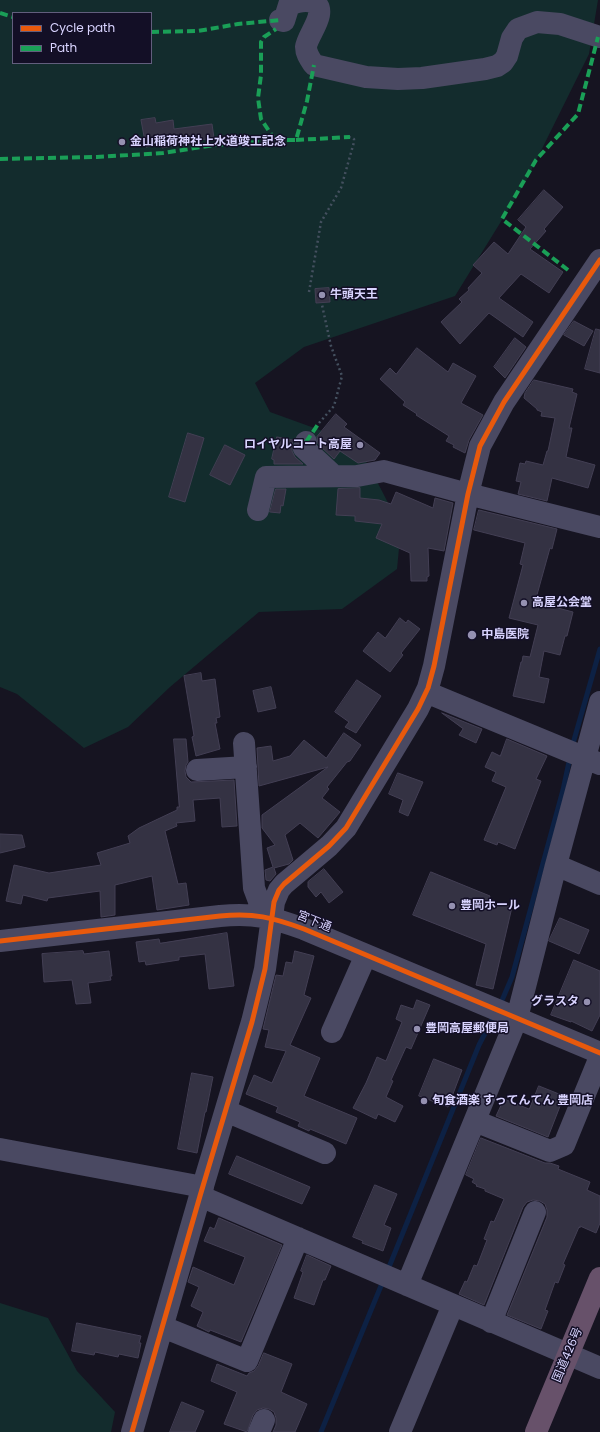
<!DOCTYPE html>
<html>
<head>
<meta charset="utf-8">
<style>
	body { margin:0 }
	#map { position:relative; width:600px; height:1432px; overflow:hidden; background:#161421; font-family:Poppins,sans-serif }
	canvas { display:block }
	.legend { position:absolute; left:12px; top:12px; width:140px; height:52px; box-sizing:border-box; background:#130f26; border:1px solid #625e7d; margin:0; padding:5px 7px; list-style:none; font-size:12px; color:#d9d4ff }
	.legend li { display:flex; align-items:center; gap:8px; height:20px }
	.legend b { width:20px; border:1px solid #625e7d }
</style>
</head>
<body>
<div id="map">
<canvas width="600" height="1432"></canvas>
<ul class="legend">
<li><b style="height:5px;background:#e8590c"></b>Cycle path</li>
<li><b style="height:5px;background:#1a9f57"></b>Path</li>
</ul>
</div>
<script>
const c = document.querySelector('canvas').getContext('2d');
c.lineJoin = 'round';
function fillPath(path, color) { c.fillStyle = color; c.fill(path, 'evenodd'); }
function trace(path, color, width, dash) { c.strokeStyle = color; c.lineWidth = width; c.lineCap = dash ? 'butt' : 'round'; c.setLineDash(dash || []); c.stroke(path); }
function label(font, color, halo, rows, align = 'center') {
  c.font = font + ' Poppins,"Noto Sans JP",sans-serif'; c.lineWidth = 3; c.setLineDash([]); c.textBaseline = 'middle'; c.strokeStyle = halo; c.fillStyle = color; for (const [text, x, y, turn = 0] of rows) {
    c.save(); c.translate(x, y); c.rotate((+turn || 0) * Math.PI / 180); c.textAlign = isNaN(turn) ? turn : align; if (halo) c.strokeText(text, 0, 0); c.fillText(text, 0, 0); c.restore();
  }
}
fillPath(new Path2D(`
	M0,0h598l-9,54 -63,127 -71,115 -151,51 -49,36 15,29 72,26 26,26 33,64 -4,41 -55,40 -83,3 -89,75 -42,40 -44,21 -67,-54 -17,-7zM13,13h138v50h-138z
	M0,1303l48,15 29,53 38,41 -4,20h-111z`), '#132c2d');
trace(new Path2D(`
	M572,747l28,-98
	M500,1005l12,-28 51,-187 7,-33
	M387,1272l92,-227 16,-31
	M321,1432l62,-151`), '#0d2144', 5);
const building = new Path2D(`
	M155,118l1,5 17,-3 1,9 38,-5 2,14 -38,5 1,2 -15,3 -1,-4 -15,3 -5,-27z
	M544,190l19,17 -19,22 2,2 -16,18 33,23 -14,21 -28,-19 -22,24 34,24 -10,15 -34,-24 -29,31 -19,-22 21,-20 -3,-3 10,-9 -1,-2 14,-15 -9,-8 21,-23 14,12 18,-27 -8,-7z
	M329,288l1,14 -14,1 -1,-14z
	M574,321l19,10 -9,15 -20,-11z
	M596,329l4,1v43l-15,-4z
	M515,338l11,9 -21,31 -11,-11z
	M417,348l31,24 5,-9 23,13 -15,27 22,12 -14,25 -4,13 -12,-6 1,-2 -8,-4 3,-5 -33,-21 1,-1 -14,-9 2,-3 -25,-23 10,-11 6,6z
	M534,380l39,9 -1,3 5,2 -8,34h3l-6,29 29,8 -7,23 -36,-10 -5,23 -29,-7 3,-12 -5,-1 4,-18 5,1 1,-3 17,4 4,-14h1l7,-33 -14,-2 1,-4 -5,-2v-1l-13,-11 1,-5z
	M336,414l11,10 -3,3 36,26 -5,7 -17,3 -18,-12 -6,8 -16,-15 -1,-7z
	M188,433l16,5 -19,64 -16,-5z
	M277,437l16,3 -1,11 3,6 8,7h-29v-4l-2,-1z
	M225,445l20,10 -15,30 -20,-10z
	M360,488v10l19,2 12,4 5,-12 37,16 2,-10 18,5 -9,48 -16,-3 1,28 -2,1v4h-16l-1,-28 -34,-15 6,-14 -27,-3v-5l-19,-1 2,-26z
	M276,489h10l-3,17 -2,-1 -1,8 -10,-1z
	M479,510l78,19 -5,20 -2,-1 -15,54 38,10 -6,24h-2l-5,19 -16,-4 -5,26 10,2 -5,24 -31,-7 8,-34h1l1,-6 7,1 8,-32 -29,-7 14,-53 -3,-1 5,-21 -51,-13z
	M400,618l6,5 2,-3 12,9 -19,24 2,2 -13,17 -27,-21 15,-19 7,6z
	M201,673l1,8 13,-2 5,38 -4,1 1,5h-2l5,26 -24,7 -4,-19 2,-1 -10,-60z
	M357,680l24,16 -25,37 -11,-6 4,-5 -14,-10z
	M271,687l5,21 -18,4 -5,-21z
	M442,713l40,16 -6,14 -17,-8 4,-6z
	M344,733l17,12 -11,16 -3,1 -20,25 2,2 -7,9 18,14 -22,26 -18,-15 -15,12 8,25 -4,4 -15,4 2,6 -6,7 -4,-1 -1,-10 8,-3 -6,-19 8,-3 -13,-17v-13l66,-48 -69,19 -2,-38 14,-2 2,15 17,-5 14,-16 22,18z
	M174,739h12l2,23 -2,3 -1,6 1,6 5,5 43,-2 3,46 -15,1 -2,-29 -27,2 2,21 -19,2 1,3 -12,5 13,53 8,-1 3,22 -32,5 -5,-34 -37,9v30l-14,2 -1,-26 -52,7 -1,3 -24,-6 -2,9 -15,-3 8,-36 35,8 52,-8 -4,-12 33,-10 -2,-7 11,-8 38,-18v-3h2z
	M507,739l40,17 -11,23 5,2 -26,68 -17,-7 -1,3 -13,-5 22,-53 -14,-6 4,-9 -11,-5 7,-15 8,4z
	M398,773l25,9 -15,34 -9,-4 4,-12 -14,-6z
	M0,834l22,1 3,12 -25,6z
	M324,869l19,23 -14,11 -8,-11 -5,5 -8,-10v-5z
	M431,872l59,24 -2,5 24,6 -19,82 -17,-4 10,-41 -73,-29z
	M560,918l29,12 -10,24 -30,-13z
	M227,933l7,53 -25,3 -4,-35 -26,3v3l-33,5 -1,-4 -6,1 -3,-20 23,-3 1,4z
	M83,951l1,3 25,-3 3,25h-2l1,4 -23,3 3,20 -15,1 -4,-24 -28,2 -2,-28z
	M295,951l19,5 -10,39 7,3 -21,47 30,13 -16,38 53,22 -11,26 -36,-15 -1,2 -11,-5 2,-4 -24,-10 2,-5 -32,-13 8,-19 18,8 14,-32 -21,-4 4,-17 -6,-1 13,-54 7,1 3,-14 6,1z
	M574,960l26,11v44l-8,16 -21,-10v1l-20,-7z
	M417,1000l13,5 -19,44 -5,-2 -15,33 2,1 -7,16 17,9 -8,16 -17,-8 -2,5 -23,-11 13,-25 11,-26 9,4 16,-39 -6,-3 5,-14 12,4z
	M434,1059l28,11 -14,37 -29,-11z
	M192,1073l21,4 -7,35h-1l-8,41 -19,-4z
	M539,1086l25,10 -16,41 -52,-21 8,-17 25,10z
	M481,1138l64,25h5l9,3 -1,3 32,13 -3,8 13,6v27l-4,10 -16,-7v2l-1,-1 -16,37 2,1 -7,18 -3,-1 -10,28 3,1 -7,18 -34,-14 40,-98v-7l-2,-6 -5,-3 -7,-1 -6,2 -4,5 -39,98 -25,-11 6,-13 2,1 7,-17 3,1 10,-26 -3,-1 7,-18 3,1 10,-23 -19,-8v-2l-9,-3 1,-1 -5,-3 2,-3 -8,-4z
	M237,1156l73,31 -8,17 -73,-30z
	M375,1185l22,9 -13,31 7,3 -8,23 -21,-8 1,-2 -10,-4z
	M219,1218l63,27 -41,97 -31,-12 -1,2 -12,-6 6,-14 -12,-6 8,-19 -11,-5 5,-15 41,18 11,-28 -41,-16 6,-14 4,2z
	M307,1255l24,11 -6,14h-2l-9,25 -20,-7 9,-26 -2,-1z
	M77,1323l64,13 -2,7h2l-3,15 -19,-4 -1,3 -23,-5 -1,3 -22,-4z
	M264,1353l28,11 -11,28 26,12 -12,28h-22l3,-7v-7l-2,-6 -5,-3 -6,-1 -6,2 -4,5 -6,17 -23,-8 13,-32 -26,-11 6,-17 30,12 2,-3 5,-2 4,-5z
	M182,1402l22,9 -9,21h-25z`);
fillPath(building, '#343243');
trace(building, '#433f54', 1);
trace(new Path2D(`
	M309,292l12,-70 20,-34 13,-46v-3l-4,-2
	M319,423l15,-17 8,-30 -11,-30 -9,-41`), '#44505f', 2.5, [2, 3]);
trace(new Path2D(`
	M280,20l4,1 5,-16c7,-3 17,-5 24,-3 17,9 -6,33 -7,45 0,7 4,12 8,18l52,12 32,2 24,-1 63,-9 12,-3 6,-4 4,-6 5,-18 6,-9 19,-7 23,2 40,13
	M306,442l-2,6 29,27
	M258,510l8,-33 91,-1 27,-5 84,23 132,33
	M426,692l174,72
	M600,702l-44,163 44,19
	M244,743l10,145 6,16 12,14
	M197,770l49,-3
	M0,941l220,-25c35,-3 51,1 84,13l296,124
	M332,1032l34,-77
	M226,1111l99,42
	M475,1121l75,30 14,-6 36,-88
	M0,1149l203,38
	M200,1196l400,172
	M407,1285l110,-267 39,-153
	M491,1322l44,-110
	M163,1327l84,34 51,-123
	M132,1432l68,-236 52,-174 13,-53 9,-67 5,-12 5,-6 45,-38 17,-18 72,-119 10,-21 6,-22 34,-172 12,-48 24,-44 96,-142
	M259,1432l5,-12
	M400,1432l53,-127`), '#4a4962', 22);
trace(new Path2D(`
	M536,1432l64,-154`), '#67516a', 22);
trace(new Path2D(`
	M0,13l13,4
	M151,32l47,-1 40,-7 42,-4
	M275,140l-14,-21 -3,-21 3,-23v-33l3,-5 12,-8
	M296,140l54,-3
	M0,159l97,-2 66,-4 52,-8 45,-3 15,-2h21l11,-39 7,-36
	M568,270l-66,-51 34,-59 42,-46 20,-77
	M306,442l13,-19`), '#1a9f57', 4, [8, 4]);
trace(new Path2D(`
	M0,941l220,-25c35,-3 51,1 84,13l296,124
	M132,1432l68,-236 52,-174 13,-53 9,-67 5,-12 5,-6 45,-38 17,-18 72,-119 10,-21 6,-22 34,-172 12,-48 24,-44 96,-142`), '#e8590c', 5);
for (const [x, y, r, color] of [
	[122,142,4,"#9591b1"],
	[322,295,4,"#9591b1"],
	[360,445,4,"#9591b1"],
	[524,603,4,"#9591b1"],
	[472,635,5,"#9591b1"],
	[452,906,4,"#9591b1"],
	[587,1002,4,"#9591b1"],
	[417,1029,4,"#9591b1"],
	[424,1101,4,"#9591b1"]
]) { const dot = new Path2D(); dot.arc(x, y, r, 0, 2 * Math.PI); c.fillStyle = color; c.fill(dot); trace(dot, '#130f26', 1.5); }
label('bold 12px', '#d9d4ff', '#130f26', [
	["金山稲荷神社上水道竣工記念",130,142],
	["牛頭天王",330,295],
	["ロイヤルコート高屋",352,445,"right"],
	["高屋公会堂",532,603],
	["中島医院",481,635],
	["豊岡ホール",460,906],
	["グラスタ",579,1002,"right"],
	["豊岡高屋郵便局",425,1029],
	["旬食酒楽 すってんてん 豊岡店",432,1101]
], 'left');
label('12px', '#d9d4ff', '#130f26', [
	["宮下通",314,922,22],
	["国道426号",568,1355,-67]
]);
</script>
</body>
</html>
